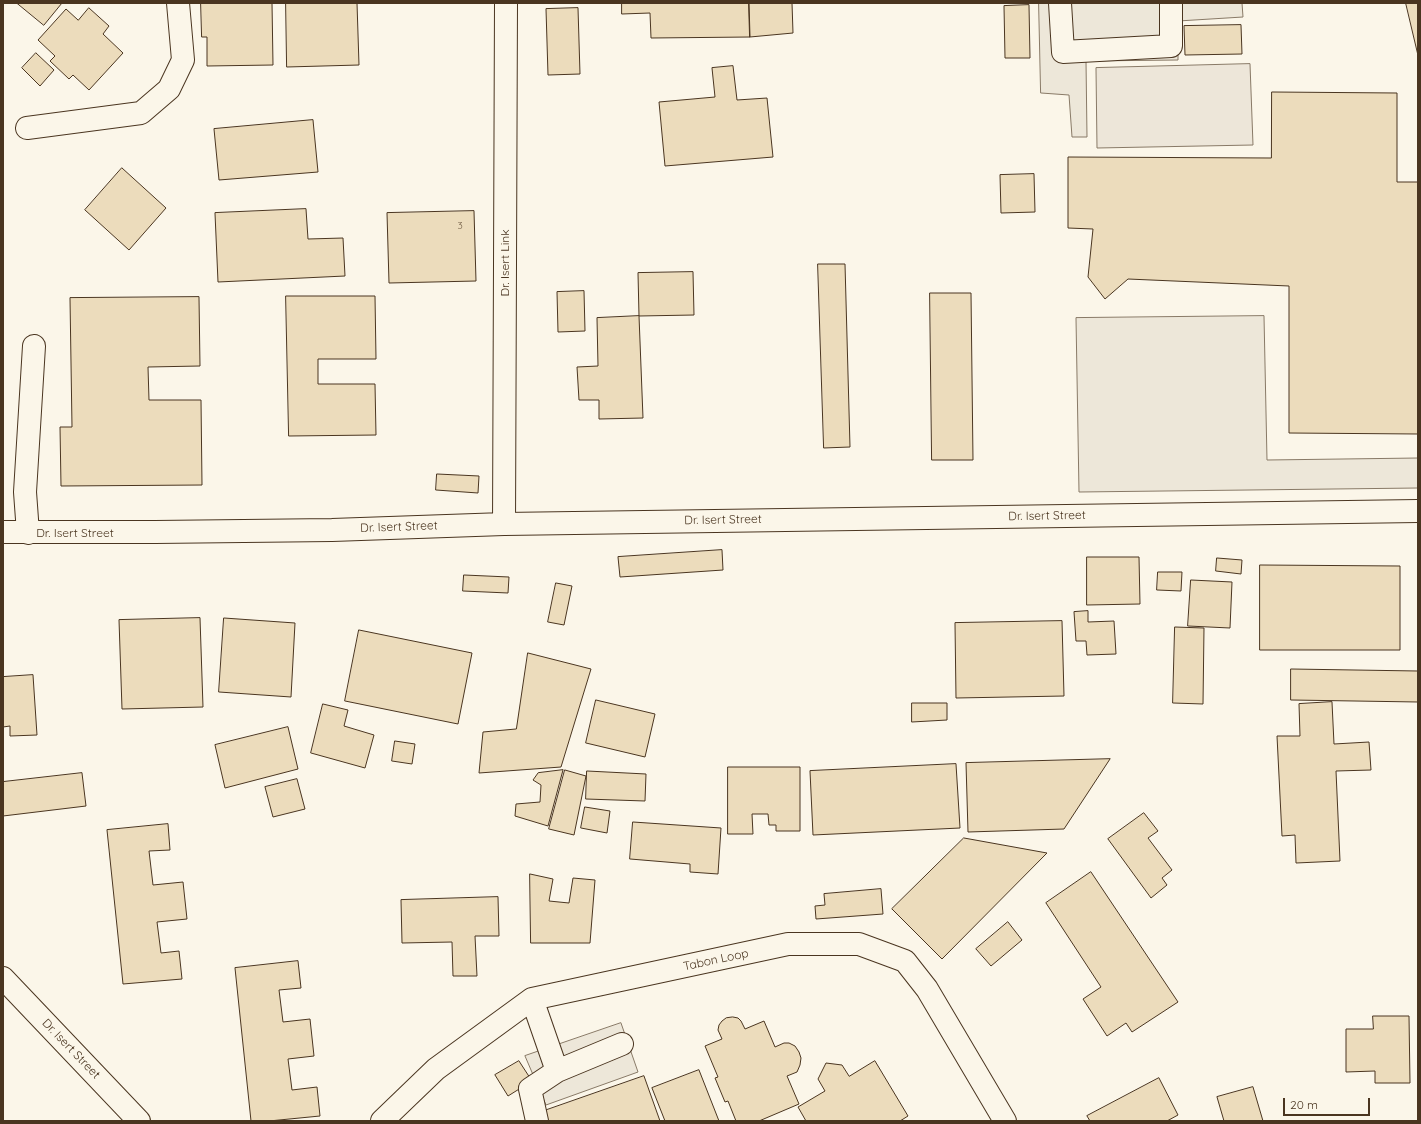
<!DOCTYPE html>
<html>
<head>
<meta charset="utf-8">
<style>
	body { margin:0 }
	#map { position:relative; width:1421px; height:1124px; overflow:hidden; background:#fbf6e9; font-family:Quicksand,sans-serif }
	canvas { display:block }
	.frame { position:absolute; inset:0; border:4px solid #4a3520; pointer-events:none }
	.scale { position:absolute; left:1283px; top:1098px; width:87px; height:18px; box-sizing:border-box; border:2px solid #4a3520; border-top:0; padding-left:5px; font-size:12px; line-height:14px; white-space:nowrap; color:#4a3520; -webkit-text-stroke:3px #fbf6e9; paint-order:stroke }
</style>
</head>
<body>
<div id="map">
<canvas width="1421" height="1124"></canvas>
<div class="frame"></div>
<div class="scale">20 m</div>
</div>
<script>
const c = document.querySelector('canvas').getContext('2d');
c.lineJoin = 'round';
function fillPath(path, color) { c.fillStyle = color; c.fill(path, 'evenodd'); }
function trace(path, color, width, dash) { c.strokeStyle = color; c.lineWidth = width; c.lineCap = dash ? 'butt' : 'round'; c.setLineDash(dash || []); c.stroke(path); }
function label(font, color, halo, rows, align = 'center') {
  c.font = font + ' Quicksand,sans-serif'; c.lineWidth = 3; c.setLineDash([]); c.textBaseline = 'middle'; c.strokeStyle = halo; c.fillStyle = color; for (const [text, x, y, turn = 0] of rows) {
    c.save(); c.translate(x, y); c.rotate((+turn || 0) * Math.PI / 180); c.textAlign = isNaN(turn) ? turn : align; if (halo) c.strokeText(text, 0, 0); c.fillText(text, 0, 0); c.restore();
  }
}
const green = new Path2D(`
	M1250,64l3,81 -156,3 -1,-80z`);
fillPath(green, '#ede6d9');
trace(green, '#887966', 1);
const parking = new Path2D(`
	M1039,3h203l1,14 -65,4v39l-92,1 1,76h-15l-3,-42 -28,-2z
	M1264,316l3,144 151,-2v30l-339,4 -3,-174z
	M621,1023l17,49 -92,33 -21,-49z`);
fillPath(parking, '#ede7d9');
trace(parking, '#887966', 1);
const building = new Path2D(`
	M17,3h45l-18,22z
	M201,3h71l1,62 -66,1v-29h-5z
	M286,3h71l2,62 -72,2z
	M622,3h127l1,34 -99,1 -1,-25 -28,1z
	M749,3h43l1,30 -43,4z
	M1406,3h12v52z
	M1029,5l1,53h-25l-1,-52z
	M89,8l20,18 -6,8 20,19 -34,37 -16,-15 -4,4 -19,-18 5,-5 -17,-16 28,-31 12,11z
	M578,8l2,66 -32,1 -2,-66z
	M1241,25l1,29 -57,1 -1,-29z
	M36,53l18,17 -14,16 -18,-18z
	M733,66l4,34 30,-2 6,59 -108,9 -6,-64 56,-5 -3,-29z
	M1272,92l125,1v89h21v252l-129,-1v-147l-161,-7 -23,20 -17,-22 5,-48 -25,-1v-71l203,1z
	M313,120l5,52 -99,8 -5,-51z
	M122,168l44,40 -37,42 -44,-40z
	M1034,174l1,38 -34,1 -1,-38z
	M306,209l2,30 35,-1 2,38 -127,6 -3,-69z
	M474,211l2,70 -87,2 -2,-70z
	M818,264h27l5,183 -26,1z
	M693,272l1,43 -55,1 -1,-43z
	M584,291l1,40 -27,1 -1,-40z
	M930,293h41l2,167h-41z
	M286,296h89l1,63h-58v25h57l1,51 -87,1z
	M199,297l1,69 -52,1 1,33h52l1,85 -141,1 -1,-59h12l-2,-129z
	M639,316l4,102 -44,1v-19h-20l-2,-33 21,-1 -1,-48z
	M437,474l42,2 -1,17 -42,-3z
	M722,550l1,20 -103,7 -2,-20z
	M1087,557h52l1,47 -53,1z
	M1217,558l25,2 -1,14 -25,-3z
	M1260,565l140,1v84h-140z
	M1158,572h24l-1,19 -24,-1z
	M464,575l45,2 -1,16 -45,-2z
	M1191,580l41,2 -2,46 -42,-2z
	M556,583l16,3 -8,39 -16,-3z
	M1088,611v11l26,-1 2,33 -29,1 -1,-14h-10l-2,-29z
	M200,618l3,89 -81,2 -3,-89z
	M224,618l71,5 -4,74 -72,-5z
	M1062,621l2,75 -108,2 -1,-75z
	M1175,627l29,1 -1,76 -30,-1z
	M359,630l113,23 -14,71 -113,-23z
	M528,653l63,16 -30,98 -82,6 4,-41 33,-3z
	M1291,669l127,2v31l-127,-2z
	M33,675l4,60 -27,1v-10l-7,1v-50z
	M596,700l59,14 -10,43 -59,-14z
	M1332,702l2,42 35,-2 2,28 -35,1 4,90 -44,2 -1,-28 -13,1 -5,-100h23l-1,-32z
	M912,703h35v17l-35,2z
	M323,704l25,6 -4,16 30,9 -9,33 -54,-15z
	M288,727l10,42 -73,19 -10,-43z
	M395,741l20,3 -3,20 -20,-3z
	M1110,759l-46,70 -96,3 -2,-69z
	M956,764l4,64 -147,7 -3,-64z
	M728,767h72v64h-24v-6h-7l-1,-11h-16l1,20h-25z
	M563,770l-15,56 -33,-10 1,-12 24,-2 1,-17 -8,-5 5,-7z
	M565,770l21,6 -12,59 -25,-6z
	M587,771l59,3 -1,27 -59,-2z
	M82,773l4,33 -83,10v-34z
	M297,779l8,30 -32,8 -8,-30z
	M585,807l25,4 -3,22 -26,-5z
	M1144,813l14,18 -10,7 24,32 -10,8 5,7 -16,13 -43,-59z
	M633,822l88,6 -3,46 -28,-2v-8l-60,-5z
	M168,824l2,26 -21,1 4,34 30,-3 4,37 -30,3 4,31 18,-2 3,28 -59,5 -16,-154z
	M964,838l83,15 -105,106 -50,-50z
	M1091,872l87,130 -46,30 -6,-9 -19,13 -24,-37 18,-12 -55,-84z
	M530,874l23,5 -4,22 20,2 4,-25 22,2 -5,63h-59z
	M881,889l2,25 -67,5 -1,-13 10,-1 -1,-11z
	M498,897l1,39h-24l2,40h-24l-1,-34 -50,1 -1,-43z
	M1008,922l14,18 -31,26 -15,-17z
	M298,961l3,27 -22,2 4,32 27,-3 4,37 -26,3 4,31 25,-3 3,29 -51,5h-18l-16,-153z
	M1373,1016h36l1,67h-35v-12l-29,1v-43h27z
	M733,1017l5,1 3,3 4,8 19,-8 11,26 9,-4h5l6,3 4,6 2,6 -1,7 -3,7 -10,4 12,28 -40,17h-23l-8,-20 -3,1 -10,-24 3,-1 -13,-31 17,-7 -4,-9 1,-5 3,-4 4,-3z
	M519,1061l13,20 -24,15 -13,-21z
	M875,1061l33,55 -8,5h-94l-8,-14 27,-16 -7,-12 8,-16 16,2 7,11z
	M699,1070l20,51h-54l-13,-33z
	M644,1076l16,45h-113l-3,-10z
	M1159,1078l19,37 -11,6h-77l-3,-5z
	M1253,1087l10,34h-39l-7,-24z`);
fillPath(building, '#ecdcbc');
trace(building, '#4a3520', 1);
const minor = new Path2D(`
	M1060,3l3,49 108,-6v-43
	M27,128l114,-15 28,-24 14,-29 -5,-57
	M504,524l2,-521
	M3,532h152l177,-2 172,-6 914,-13
	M28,533l-3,-41 9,-146
	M3,978l136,143
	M532,999l25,72
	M382,1121l54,-52 96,-70 256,-55h71l46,17 22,28 78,132
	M537,1121l-7,-32 27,-18 65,-27`);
trace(minor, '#4a3520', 24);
trace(minor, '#fbf6e9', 22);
label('10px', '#725f47', null, [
	["3",460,226]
]);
label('12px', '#4a3520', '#fbf6e9', [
	["Dr. Isert Link",505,263,-90],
	["Dr. Isert Street",1047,516,-1],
	["Dr. Isert Street",723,520,-1],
	["Dr. Isert Street",399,527,-2],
	["Dr. Isert Street",75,533],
	["Tabon Loop",716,960,-12],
	["Dr. Isert Street",71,1049,46]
]);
</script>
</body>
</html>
